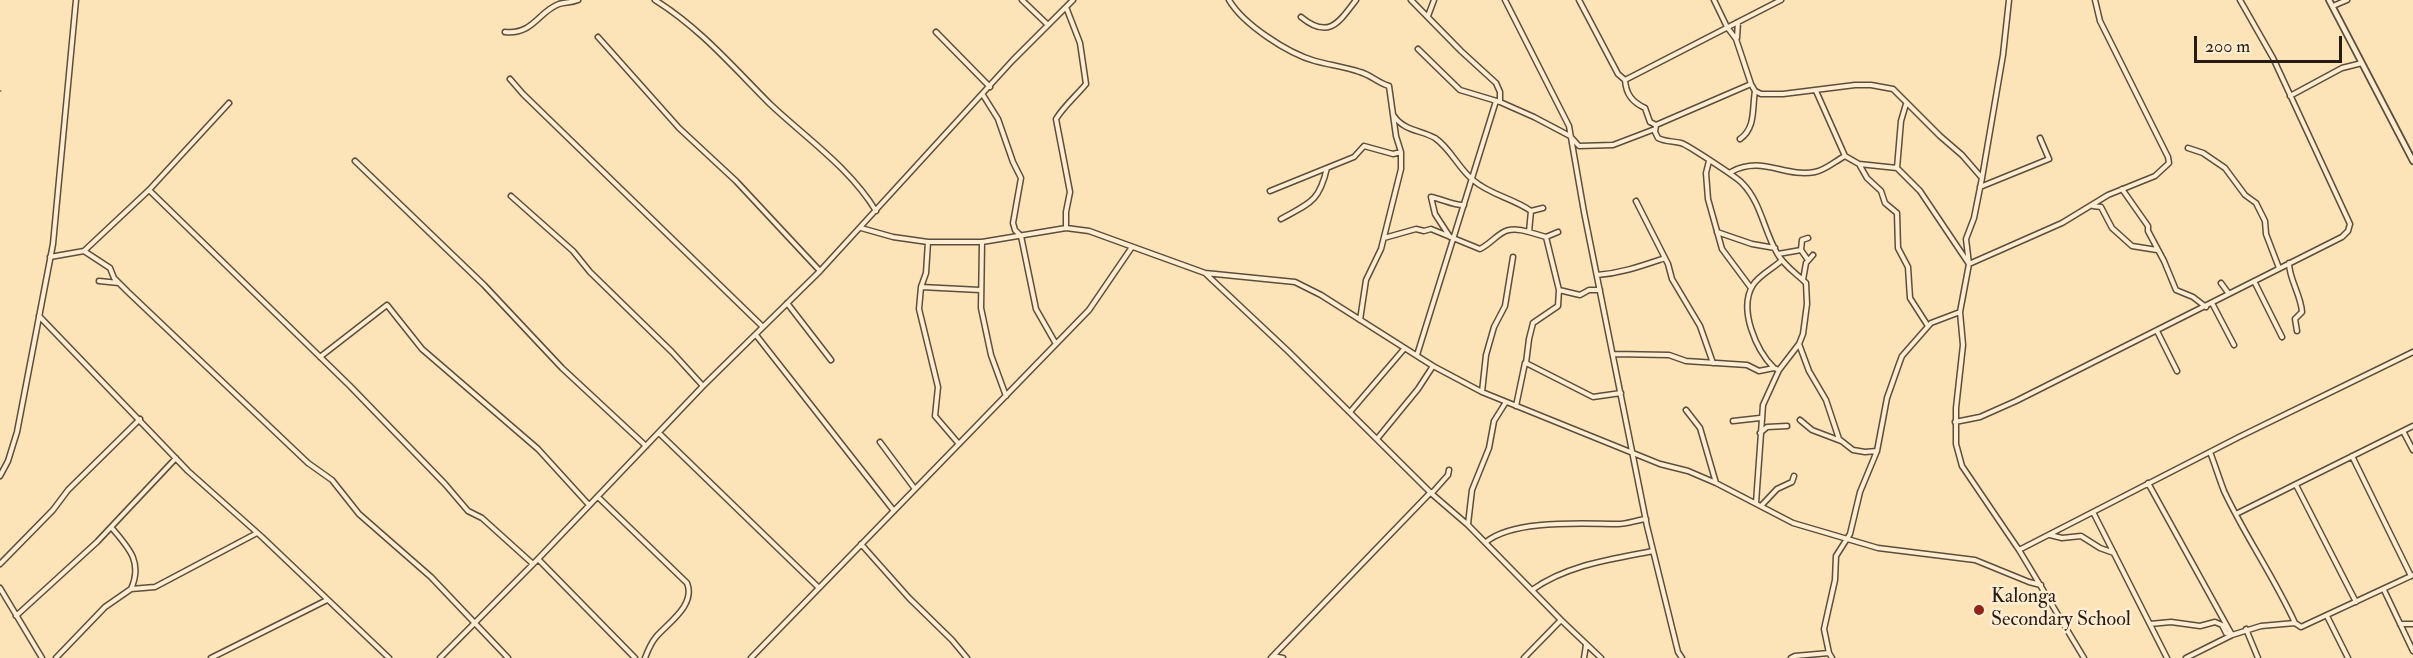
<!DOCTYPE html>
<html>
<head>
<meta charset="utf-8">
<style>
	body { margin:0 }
	#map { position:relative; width:2413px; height:658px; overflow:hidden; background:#fde3b8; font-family:"IM FELL Double Pica",serif }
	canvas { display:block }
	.scale { position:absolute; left:2194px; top:36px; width:148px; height:27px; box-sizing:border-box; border:3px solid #261c14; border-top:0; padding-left:8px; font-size:18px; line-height:21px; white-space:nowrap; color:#261c14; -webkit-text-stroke:4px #feedd1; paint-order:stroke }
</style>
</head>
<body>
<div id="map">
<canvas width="2413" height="658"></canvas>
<div class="scale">200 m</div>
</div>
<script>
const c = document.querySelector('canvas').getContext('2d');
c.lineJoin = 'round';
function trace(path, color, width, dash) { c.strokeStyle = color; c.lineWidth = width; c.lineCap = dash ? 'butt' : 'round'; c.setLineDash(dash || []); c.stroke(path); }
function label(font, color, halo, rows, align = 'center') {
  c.font = font + ' "IM FELL Double Pica",serif'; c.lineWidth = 5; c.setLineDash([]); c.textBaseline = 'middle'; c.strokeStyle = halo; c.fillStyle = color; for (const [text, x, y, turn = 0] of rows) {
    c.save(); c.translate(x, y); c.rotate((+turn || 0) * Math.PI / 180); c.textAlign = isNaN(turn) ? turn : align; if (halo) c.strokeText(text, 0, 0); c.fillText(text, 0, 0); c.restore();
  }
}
trace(new Path2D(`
	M0,91h1`), '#7b6b55', 1.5);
const minor = new Path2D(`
	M655,0c45,28 78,67 115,104 36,34 80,64 106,107
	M1022,0l26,25
	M1229,0c14,24 58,53 86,61 15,4 30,6 45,11 11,3 18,11 29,14l7,50 5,16v17l-20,80 -15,31 -6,40
	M1411,0l50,51 35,32 4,9v10
	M1505,0l64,126 15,86 63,314 31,126 4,6
	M1579,0l39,74 7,6 156,-80
	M1714,0l13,27 9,12 15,45 4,7 6,3h22l72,-9h16l22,4 47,47 22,19 20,23
	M2009,0l-6,55 -21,123 -8,40 -8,21 3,25 -9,48 3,33 -7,63v36l6,22 57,84 65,108
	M2333,6l14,-6
	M1066,7l14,36 6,41c-10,12 -22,22 -30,35l14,73 -4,20v16
	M1428,16l6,-16
	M1301,17c28,23 38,5 55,-17
	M505,32c28,3 34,-21 54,-28 6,-2 12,-1 19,-4
	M936,32l54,55
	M598,37l81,91 57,53 84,90
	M1737,38l1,-16
	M1418,49l42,41 40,12 34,15 36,19 9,10 34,-1 42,-16
	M510,79l13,15 240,233
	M1625,80c1,14 7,22 20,28l5,14 6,3
	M1816,91l29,65 14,8 38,4
	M983,95l15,24 15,43 8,16 -8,45 2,7 6,6 15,73 20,35
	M2290,96l52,-28 20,-5
	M1906,104l-5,17 -4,47 23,23 49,73 93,-41 46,-28 47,-19 14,-13 -1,-6 -68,-136 -5,-21
	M1394,116c10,15 27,14 41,22 16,11 23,30 38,42 17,15 40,18 58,31l12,-3
	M1656,125l-1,7 3,6c7,4 15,3 23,5 5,1 57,35 61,40 19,19 22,48 35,70 7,13 19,20 29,30l1,21 -4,30 -4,10 10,27 17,29 13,39 14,11 12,2 12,-1
	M1656,125l95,-41
	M1740,139c16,-11 12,-31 15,-48
	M2188,148l15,5 22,15 20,27 11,8 9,18 1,13 13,34
	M355,161l129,124 78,83 84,78
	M1709,161l-3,12 2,26 14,50 29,39
	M1859,164l8,14 14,13 4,12 12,10 1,35 10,19 2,31 18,28
	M1731,172c31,-17 54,6 84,0 11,-2 20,-11 30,-16
	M1980,187l69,-28 -9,-21
	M2122,189l26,37v5l16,30 12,29 17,7 13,10
	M149,190l201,196 95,98 23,27 14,7 51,46
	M1270,191l84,-34 10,-11 29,8 8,-2
	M511,196l62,55 17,21 82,80 31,34
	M1636,201l32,63 4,15 28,47 13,37
	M2093,206l8,1 11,21 20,18 25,4
	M1281,219c29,-16 38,-17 46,-51
	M861,228l32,9 35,5h54l84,-14 23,3 116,42 90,9 26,13 112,71 49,26 178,72 28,7 28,12 77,40 85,25 97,12 54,22 12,3
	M1529,232l17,5 13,53
	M1717,232l35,12 23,4
	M1450,237l-15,-23 -4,-17c11,2 24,9 33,8
	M1546,237l12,-5
	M1384,238l32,-9 8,2 7,-2 49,20c19,-10 21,-26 49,-17l2,-21
	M928,242l-2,31 -5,14 -2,22 19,78 -3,29 24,28
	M982,242l-1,66 10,47 15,41
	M1801,250l7,10
	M84,251l26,17 4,10 4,4
	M1778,254l23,-4 1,-10 6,-2
	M50,257l34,-6 65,-61 80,-87
	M2289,263c0,16 12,32 13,49l-7,7 2,12
	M1206,274l83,78 143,142 36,31 93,95 40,38
	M1597,275c25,-2 44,-9 68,-17
	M1803,280l3,-17 7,-8
	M99,281l20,2 9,9 180,171 24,17 27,34 72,63 77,81
	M2254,281l28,56
	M2221,283l8,11
	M921,287l59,3
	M1600,290h-11l-9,5 -21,-5 -1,16 -25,17 -4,16 -3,24 67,34 28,-4
	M787,303l44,57
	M2212,303l22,42
	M39,316l149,155 74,66 127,121
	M2157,331l20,40
	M756,335l138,176
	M1614,354l55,1 17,6 61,4 12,6 15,-3 5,2
	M1417,355l79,-254
	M320,357l67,-52 35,44 116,100 51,56
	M1774,368c-18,-18 -36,-59 -21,-83 6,-10 21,-17 29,-25
	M1482,392l4,-37 8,-28 11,-21 8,-49
	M1516,406l9,-43
	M1686,410l14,18 16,55
	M1350,412l54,-63
	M1800,420l12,10 29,11
	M1733,421l27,-3
	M1955,422l25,-5 36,-16 326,-164 6,-6 2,-7 -77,-166 -33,-58
	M2403,431l10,19
	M659,433l159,154
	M1760,433l7,-6 20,-1
	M1377,439l41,-50 15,-23
	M880,442l35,47
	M2210,452c5,13 9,26 14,39 21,45 50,86 71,132l6,4 112,-52
	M2352,456l59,120
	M0,476l8,-15 9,-29 36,-188 23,-244
	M2148,483l84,152 -46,23
	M2296,485l60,117
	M1432,493l16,-18 1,-5
	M598,497l89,86c9,22 -19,40 -31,54 -5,6 -8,13 -11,21
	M1756,503l7,-98 16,-35 20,-26
	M1761,506l16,-17 15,-7 2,-6
	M2093,512l74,146
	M2236,514l177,-88
	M1468,524l4,-34 17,-42 5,-27 12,-19
	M111,527c18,21 32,35 20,62
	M2050,535l12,3 19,-2 19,12 14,5
	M1486,542c28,-23 97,-18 132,-18 9,0 19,-4 28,-5
	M861,544l48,54 43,42 15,18
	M2019,550l220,-113 174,-85
	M538,559l97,99
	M0,564l53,-54 15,-20 72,-71
	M0,588l42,70
	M1532,590c35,-25 80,-31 121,-39
	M2384,590l29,61
	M16,616l81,-74 79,-84
	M2327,616l21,42
	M2150,624l21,-2 29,4 15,-4 7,3 4,8 6,2 29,-9 34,-3
	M2400,624h13
	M2246,629l12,29
	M1829,653l-5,-24 11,-49 1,-24 14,-22 10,-42 17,-41 10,-53 12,-34 3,-8 29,-33 29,-11
	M1273,656l10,2
	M56,658l49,-51 26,-18 24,-2 102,-54
	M211,658l116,-58
	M440,658l98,-99 165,-173 117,-115 193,-211 60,-60
	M751,658l338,-348 43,-63
	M1271,658l160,-166
	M1524,658l37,-38
	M1584,658l2,-13
	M1791,658l4,-2 34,-3 3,5`);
const tertiary = new Path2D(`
	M2329,0l84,161`);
trace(minor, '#5c4e3d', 7);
trace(tertiary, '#5c4e3d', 8);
trace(minor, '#feedd1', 4);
trace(tertiary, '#feedd1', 4.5);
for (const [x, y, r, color] of [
	[1979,610,6,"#8f2418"]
]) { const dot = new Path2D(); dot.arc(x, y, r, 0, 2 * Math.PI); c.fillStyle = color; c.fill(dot); trace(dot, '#feedd1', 2); }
label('20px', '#261c14', '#feedd1', [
	["Kalonga",1991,598],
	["Secondary School",1991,621]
], 'left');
</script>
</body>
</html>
